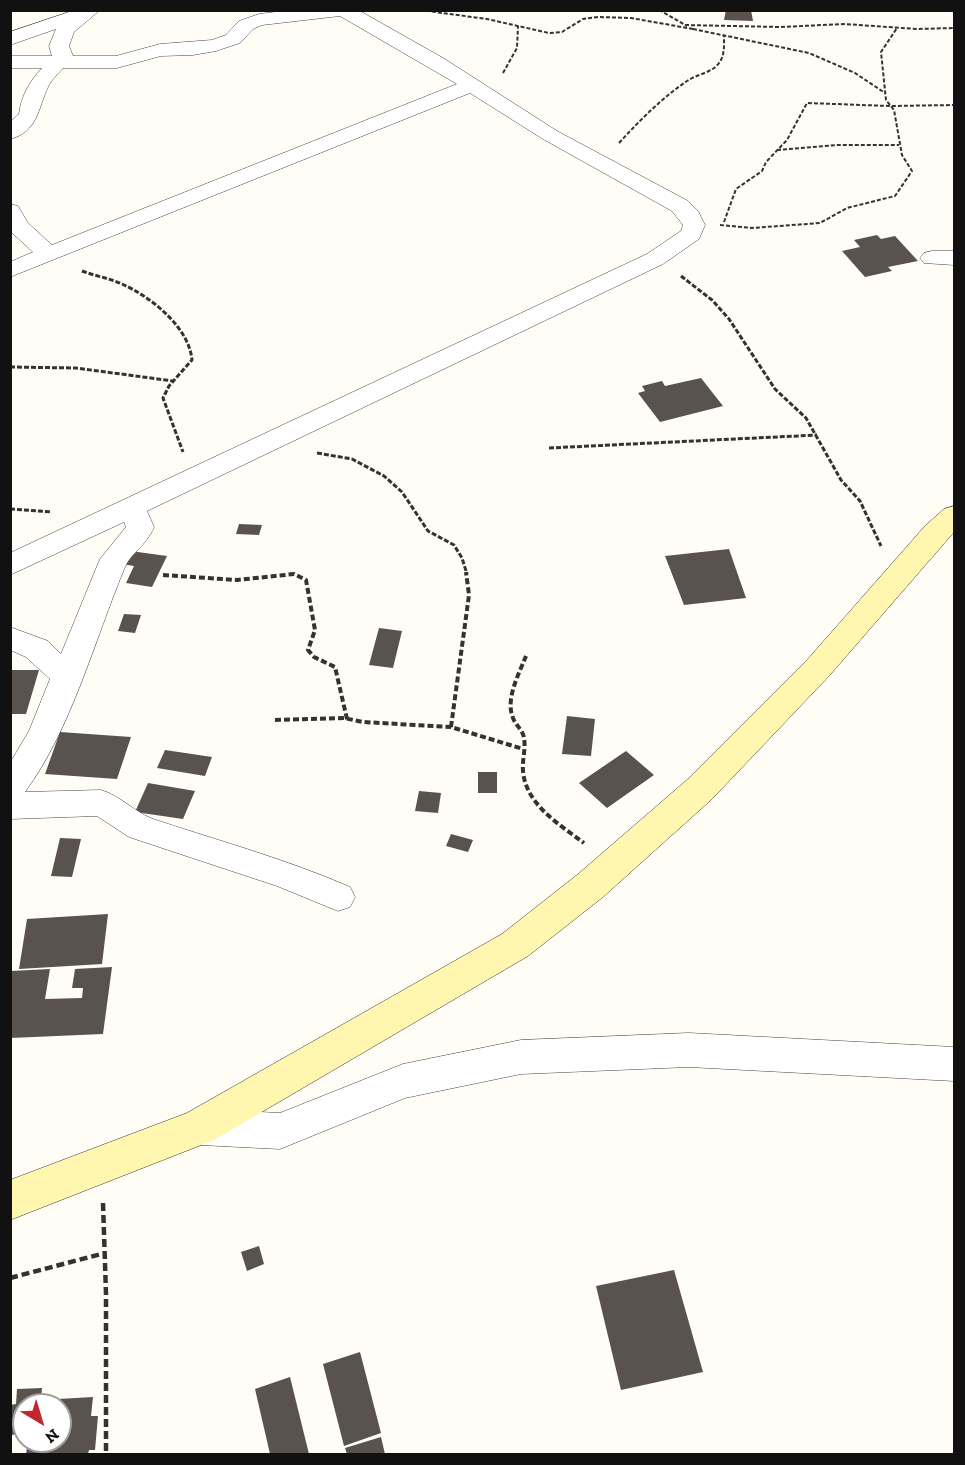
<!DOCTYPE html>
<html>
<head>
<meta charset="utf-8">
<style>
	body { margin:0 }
	#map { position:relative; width:965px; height:1465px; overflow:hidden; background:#fffdf5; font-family:"Zilla Slab",serif }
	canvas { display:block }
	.frame { position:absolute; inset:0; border:12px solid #111; pointer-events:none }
	.north { position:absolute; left:12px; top:1393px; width:60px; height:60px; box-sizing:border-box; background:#fff; border:2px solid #a0a0a0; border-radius:50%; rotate:142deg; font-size:16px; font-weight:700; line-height:24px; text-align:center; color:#111 }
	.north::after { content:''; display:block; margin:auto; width:21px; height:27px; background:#c4262e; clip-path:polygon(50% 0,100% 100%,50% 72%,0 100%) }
</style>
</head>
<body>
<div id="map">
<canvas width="965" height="1465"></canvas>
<div class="frame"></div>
<div class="north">N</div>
</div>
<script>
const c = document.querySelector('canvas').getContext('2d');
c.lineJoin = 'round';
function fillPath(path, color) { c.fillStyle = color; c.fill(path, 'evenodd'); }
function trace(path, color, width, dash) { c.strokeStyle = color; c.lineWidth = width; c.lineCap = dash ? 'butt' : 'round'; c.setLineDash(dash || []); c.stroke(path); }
fillPath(new Path2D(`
	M726,10h25l2,11 -29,-1z
	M877,235l4,4 14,-3 23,25 -30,6 4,4 -27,6 -23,-26 18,-4 -6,-7z
	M701,378l22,28 -63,16 -22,-29 7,-2 -3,-5 20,-5 3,5z
	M239,524l23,1 -3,10 -23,-1z
	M729,549l17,49 -62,7 -19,-49z
	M123,550l44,6 -15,31 -26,-4 8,-17 -18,-3z
	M124,614l17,1 -6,18 -17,-2z
	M379,628l23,3 -9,37 -24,-3z
	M10,670h29l-13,44h-16z
	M567,716l28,3 -4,37 -29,-2z
	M60,732l71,5 -14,42 -72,-5z
	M165,750l47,7 -7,19 -48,-8z
	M626,751l28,24 -47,33 -28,-25z
	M478,772h19v21h-19z
	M148,783l47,8 -12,28 -48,-7z
	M419,791l22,2 -3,20 -23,-2z
	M451,834l22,6 -5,12 -22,-6z
	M60,838l21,1 -9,38 -21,-1z
	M108,914l-6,50 -83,5 8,-50z
	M112,967l-9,67 -93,4 1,-67 39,-2 -5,30 37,-1 1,-10h-11l3,-19z
	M259,1246l5,18 -17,7 -6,-19z
	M674,1270l29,102 -82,18 -25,-104z
	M360,1352l21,81 -37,13 -21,-82z
	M290,1377l19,77h-39l-15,-65z
	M42,1388l-1,12 52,-3 -2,19h7l-3,34h-6l-1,4h-62l2,-13h32v-36h-36v29l-14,1v-30l6,-1 1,-15z
	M381,1437l4,17h-38l-2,-6z`), '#5a524d');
const street = new Path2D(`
	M75,10h25l-26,22 -5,14 4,10h43l44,-12 52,-4 14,-5 13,-14 20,-7 32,-4h67l85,48 114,73 131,70 10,10 7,14 -6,14 -36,25 -516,247 7,16c-8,19 -23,26 -29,40 -31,74 -53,161 -100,225l76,-2c20,6 33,22 52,29 66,22 133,40 197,68l5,10 -5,10 -12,4 -61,-25 -148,-49 -32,-21 -87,3v-56l19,-32 21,-52 -24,-22 -16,-7v-23l38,14 13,13 39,-95 26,-32 -2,-5 -114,53v-22l637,-299 34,-23 2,-6 -11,-14 -129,-72 -73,-46 -460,184v-15l23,-10 -23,-21v-27l8,2 10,17 24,22 405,-161 -117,-68 -78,9 -9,4 -13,14 -24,8 -23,4 -32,1 -44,12h-54c-5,6 -12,12 -15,19 -10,21 -10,45 -38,52v-17l9,-8c2,-18 11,-33 23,-46h-32v-12h42l-3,-10 7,-17 -46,16v-13z
	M932,251h22v14l-30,-2 -4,-5 4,-5z
	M689,1033l265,14v34l-265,-14 -168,7 -116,24 -125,51 -80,-4 -14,-5 -5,-13 5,-13 14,-5 80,4 123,-49 118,-24z`);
const secondary = new Path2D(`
	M954,506v26l-125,144 -117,123 -109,98 -75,59 -314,184 -204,80v-40l177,-67 315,-179 75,-59 111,-96 119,-119 118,-134 19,-17z`);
trace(street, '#444', 1);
trace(secondary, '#333', 1);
trace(new Path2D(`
	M420,10l67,9 62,14 13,-1 21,-13 15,-2 33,1 62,11
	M659,10l28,16
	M685,25l95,2 65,-3 72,5 37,-1
	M693,29l116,24 46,20 30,20
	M503,73l14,-25 1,-22
	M619,143c21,-23 43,-45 68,-62 10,-7 25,-8 32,-18 6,-8 5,-18 5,-27
	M777,150l61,-5h61
	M724,222l12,-33 26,-18 4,-9 21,-22 20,-37 83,3 64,-1
	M720,225l32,3 68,-5 27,-15 48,-12 17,-25 -10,-16 -8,-45 -8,-10 -5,-48 16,-24`), '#333', 2, [4, 2]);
trace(new Path2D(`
	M82,271c13,5 27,7 40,13 29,13 67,43 70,76l-23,26 -6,12 20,54
	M681,276l31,24 17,19 46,70 31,29 35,62 19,21 21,45
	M10,367l66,1 97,13
	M549,448l268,-13
	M317,453l35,6 32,17 18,16 26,39 26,14 8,13 5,16
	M10,509l42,3`), '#333', 3, [5, 2]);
trace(new Path2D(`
	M163,575l74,5 57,-6 12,6 9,50 -7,20 6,7 21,10 12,52
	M526,656c-7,18 -21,43 -13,62 3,8 10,12 11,20 2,11 -2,22 -1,33 3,34 36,53 61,72
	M275,720l69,-2 19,4 88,5 72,22
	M451,727l18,-132 -3,-23`), '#333', 4, [6, 3]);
trace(new Path2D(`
	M103,1203l3,91v160
	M10,1278l95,-25`), '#333', 4.5, [8, 4]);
fillPath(street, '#fff');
fillPath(secondary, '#fff6b0');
</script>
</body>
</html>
